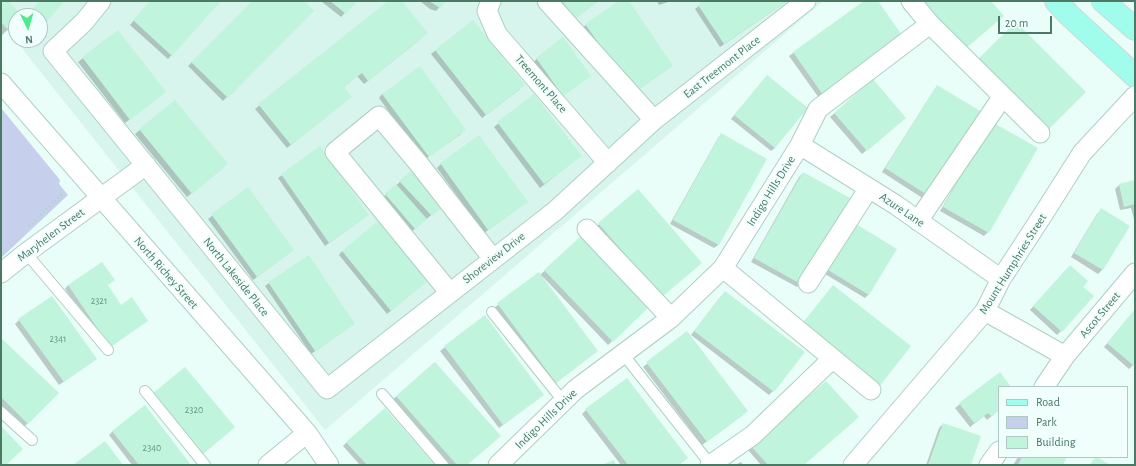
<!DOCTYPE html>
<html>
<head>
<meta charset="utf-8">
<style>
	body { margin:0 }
	#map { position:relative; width:1136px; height:466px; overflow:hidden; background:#e9fdf9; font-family:"Alegreya Sans",sans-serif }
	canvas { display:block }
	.frame { position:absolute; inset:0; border:2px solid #4b7964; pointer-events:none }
	.legend { position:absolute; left:998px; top:386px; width:130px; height:72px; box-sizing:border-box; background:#f0fffc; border:1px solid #aec9bf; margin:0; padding:5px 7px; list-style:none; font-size:12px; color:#4b7964 }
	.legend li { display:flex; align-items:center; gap:8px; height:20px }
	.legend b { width:20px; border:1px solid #aec9bf }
	.north { position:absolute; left:8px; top:8px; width:40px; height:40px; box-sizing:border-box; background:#f0fffc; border:1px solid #aec9bf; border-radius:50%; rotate:175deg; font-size:11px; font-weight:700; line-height:16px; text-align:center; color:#4b7964 }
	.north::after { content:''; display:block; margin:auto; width:14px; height:18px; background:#4bea8a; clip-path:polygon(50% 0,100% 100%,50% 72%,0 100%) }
	.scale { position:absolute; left:998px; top:16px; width:54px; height:18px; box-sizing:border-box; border:2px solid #4b7964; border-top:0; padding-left:5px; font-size:12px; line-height:14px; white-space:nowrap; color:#4b7964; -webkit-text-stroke:3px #f0fffc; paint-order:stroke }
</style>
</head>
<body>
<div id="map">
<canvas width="1136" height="466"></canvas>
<div class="frame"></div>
<ul class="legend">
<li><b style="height:5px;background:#a0fdeb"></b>Road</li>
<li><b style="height:11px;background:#c6cfec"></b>Park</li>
<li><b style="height:11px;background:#c0f4dd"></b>Building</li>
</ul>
<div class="north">N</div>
<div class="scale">20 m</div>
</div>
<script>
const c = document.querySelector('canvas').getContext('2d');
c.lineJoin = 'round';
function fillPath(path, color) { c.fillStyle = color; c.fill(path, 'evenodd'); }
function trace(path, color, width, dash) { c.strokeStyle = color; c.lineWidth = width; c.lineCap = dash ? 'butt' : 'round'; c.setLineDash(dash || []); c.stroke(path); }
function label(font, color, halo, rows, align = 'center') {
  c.font = font + ' "Alegreya Sans",sans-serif'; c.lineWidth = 4; c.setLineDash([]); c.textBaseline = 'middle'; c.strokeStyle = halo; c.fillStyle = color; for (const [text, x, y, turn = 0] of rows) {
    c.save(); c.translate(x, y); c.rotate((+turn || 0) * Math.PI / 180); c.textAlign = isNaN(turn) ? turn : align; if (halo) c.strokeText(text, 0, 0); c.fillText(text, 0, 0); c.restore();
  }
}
fillPath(new Path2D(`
	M1,1h822l-498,429 -324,-408zM16,16h24v24h-24z`), '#d7f5ed');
fillPath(new Path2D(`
	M1,108l59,72 -1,4 9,11 -67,63z`), '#c6cfec');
fillPath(new Path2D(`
	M1,1h7l11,15h-3v6l-15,14z
	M40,1h23l-21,25 -2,-1v-9l-12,-1z
	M151,1h69l-52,58 -38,-34z
	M253,1h50l10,10 -90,90 -35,-35z
	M321,1h35l-15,16z
	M389,1h12l22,36 -59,47 -7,-8 -14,12 3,13 -59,47 -32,-39z
	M420,1h25l-9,10 -6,-2z
	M555,1h43l-28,21z
	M620,1h8l44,65 -43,30 -47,-68z
	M657,1h14l-12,4z
	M705,1h82l-67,46 -25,-38z
	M866,1h11l26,36 -84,61 -30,-42z
	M473,21l47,68 -38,29 -51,-64z
	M1016,23l69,69 -40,40 -69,-69z
	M118,31l47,61 -40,31 -47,-61z
	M563,38l27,38 -32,23 -26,-36z
	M764,80l11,68 -4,3 -40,-32z
	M873,81l28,40 -39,33 -32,-37z
	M938,86l42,26 -56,87 -42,-27 52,-82z
	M382,94l79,40 -37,26 -45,-62z
	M534,95l46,61 -40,32 -46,-61z
	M175,101l48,67 -36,29 -52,-63z
	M989,127l-1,105 -4,4 -44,-25z
	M721,134l45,25 -48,86 -4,3 -44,-24 48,-86z
	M320,147l44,71 -39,28 -47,-68z
	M441,164l82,41 -39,28 -47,-65z
	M411,172l31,34 -31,26 -29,-34z
	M803,173l-2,110 -4,4 -46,-25 48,-85z
	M1135,181v42l-4,-15 -11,2 -5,-21 4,-4z
	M248,188l41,65 -36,27 -45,-61z
	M638,190l19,110 -62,-72z
	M1101,210l28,16 -27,44 -4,4 -27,-17 26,-43z
	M852,230l17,64 -4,4 -40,-24z
	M582,236l67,70 -41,39 -65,-68 -1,1 55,73 -45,35 -58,-78 45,-34 1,1z
	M342,251l80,34 -35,29 -48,-59z
	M1066,270l16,17 -21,44 -4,4 -27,-25z
	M269,283l85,41 -43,30 -46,-68z
	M68,285h39l14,21 26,15 -41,29 -41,-61z
	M721,296l52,95 -4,4 -78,-60z
	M1135,310v53l-6,6 -25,-22z
	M484,317l59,78 -44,33 -59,-77z
	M19,320l73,42 -33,23 -44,-61z
	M687,332l56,83 -41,30 -59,-78z
	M1,342l56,51 -33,34 -23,-22z
	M434,363l33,102h-17l-58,-65z
	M1000,373l10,14h-11v23l-12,10 -3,-4 -14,11 -15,-19z
	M154,394l76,37 -31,26z
	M586,410l101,48 -8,7h-58l-39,-51z
	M943,424l27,41h-44l13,-37z
	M113,431l77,34h-58l-23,-30z
	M347,442l87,23h-74l-17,-19z
	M752,446l51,19h-42l-13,-15z
	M1018,457h48l-4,8h-49z
	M741,462l2,3h-8z`), '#0003');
fillPath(new Path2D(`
	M1,1h8l12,15h-5v6l-9,7 -6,-7z
	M39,1h25l-18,22 -6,-5v-2h-2l-7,-5z
	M150,1h71l-49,55 -39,-36z
	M252,1h53l9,10 -86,87 -37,-36z
	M330,1h27l-11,13z
	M388,1h14l26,32 -60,48 -6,-8 -18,14 8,10 -61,48 -33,-41z
	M429,1h17l-6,7z
	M562,1h36l-23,18z
	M619,1h10l44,65 -40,27 -48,-69z
	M703,1h84l-63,43 -26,-39z
	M864,1h14l26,37 -81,57 -30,-43z
	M923,1h68l13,15 -39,33z
	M473,20l52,65 -39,30 -51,-65z
	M1016,22l70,70 -37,37 -70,-71z
	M118,30l48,62 -36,28 -48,-63z
	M563,37l28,39 -28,20 -27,-38z
	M420,66l46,64 -37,27 -47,-63z
	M767,75l41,33 -33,40 -41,-33z
	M873,79l33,39 -39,33 -33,-38z
	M937,85l45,27 -53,84 -44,-28z
	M534,94l48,62 -38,28 -47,-62z
	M175,100l53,64 -36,30 -53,-65z
	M992,122l46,26 -49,85 -46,-26z
	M721,133l46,26 -48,86 -46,-25z
	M479,135l49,67 -40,28 -48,-67z
	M320,146l49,69 -40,28 -48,-69z
	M411,171l32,35 -11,10 -33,-35z
	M803,172l47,26 -49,86 -47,-26z
	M1135,180v24l-11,3 -5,-23z
	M396,184l31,35 -12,10 -30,-35z
	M248,187l46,63 -37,27 -46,-63z
	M638,189l64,74 -40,34 -64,-74z
	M1101,208l29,18 -27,44 -29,-17z
	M378,221l50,60 -37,30 -49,-60z
	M856,224l41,25 -28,46 -41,-25z
	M582,235l68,71 -37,36 -69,-72z
	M309,255l46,69 -40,27 -47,-69z
	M102,262l13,18 -7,5 13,20 11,-8 16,24 -38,26 -42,-62z
	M1070,265l18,16 -5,6 11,9 -32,36 -29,-26z
	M539,272l59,79 -42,32 -59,-80z
	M833,285l78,61 -32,41 -78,-62z
	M725,291l80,61 -31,40 -80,-61z
	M52,296l45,63 -33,23 -46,-63z
	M1135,309v55l-1,2 -27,-23z
	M485,315l59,80 -41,30 -59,-79z
	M687,331l61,80 -41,31 -61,-80z
	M2,339l57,54 -31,31 -27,-27v-57z
	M435,362l66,74 -34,29h-10l-61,-69z
	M185,367l50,60 -32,27 -50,-61z
	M1000,372l11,15h-12v23l-8,6 -3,-3 -14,10 -15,-20z
	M627,378l61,80 -9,7h-51l-43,-56z
	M826,381l33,36 -55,48h-36l-17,-19z
	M145,405l46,60h-52l-27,-34z
	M385,408l50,57h-68l-21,-23z
	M943,423l38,13 -10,29h-43z
	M1,426l22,23 -17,16h-5z
	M105,441l18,24h-50z
	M1022,457h45l-4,8h-45z
	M1095,457h2l13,8h-20z
	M614,460l2,5h-15z`), '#c0f4dd');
const service = new Path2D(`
	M26,253l82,97
	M492,312l71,89
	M623,354l88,111
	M145,391l60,74
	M382,394l61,71
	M1,412l31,28`);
const minor = new Path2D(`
	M101,1l-17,21 -31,29 274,338 228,-178 99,-91 152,-119
	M491,1l-4,10 10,23 111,129
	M547,1l107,119
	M911,1l19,23
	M1,83l306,350 22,32
	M800,145l96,60 105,74
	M918,221l85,-125
	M587,229l84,89
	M723,268l148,122
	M1,273l25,-20 120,-88
	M808,283l61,-95
	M450,293l-115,-141 44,-36 40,48 74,95
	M985,311l80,45
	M1044,387l21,-31 70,-83
	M268,465l39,-32
	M498,465l78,-76 95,-71 52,-50 77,-123 18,-36 112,-85 110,109
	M710,465l43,-30 79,-76
	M853,465l132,-154 16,-32 43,-66 38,-60 53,-57
	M989,465l10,-14`);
const primary = new Path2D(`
	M1056,1l12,13 67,62
	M1103,1l32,28`);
trace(service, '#add0c3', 12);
trace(minor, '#add0c3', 21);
trace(primary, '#cdd9d4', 24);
trace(new Path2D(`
	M29,226l33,-32`), '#a2d9c1', 2.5, [1, 3]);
trace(service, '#fff', 10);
trace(minor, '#fff', 19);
trace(primary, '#a0fdeb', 22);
label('10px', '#689882', null, [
	["2321",99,301],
	["2341",58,339],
	["2320",194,410],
	["2340",152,448]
]);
label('12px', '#4b7964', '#f0fffc', [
	["East Treemont Place",722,67,-38],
	["Treemont Place",541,84,49],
	["Indigo Hills Drive",771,191,-58],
	["Azure Lane",902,210,34],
	["Maryhelen Street",51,235,-37],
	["Shoreview Drive",494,258,-38],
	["Mount Humphries Street",1013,264,-58],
	["North Richey Street",166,273,49],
	["North Lakeside Place",236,277,51],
	["Ascot Street",1100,315,-50],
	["Indigo Hills Drive",546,419,-44]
]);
</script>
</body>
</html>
